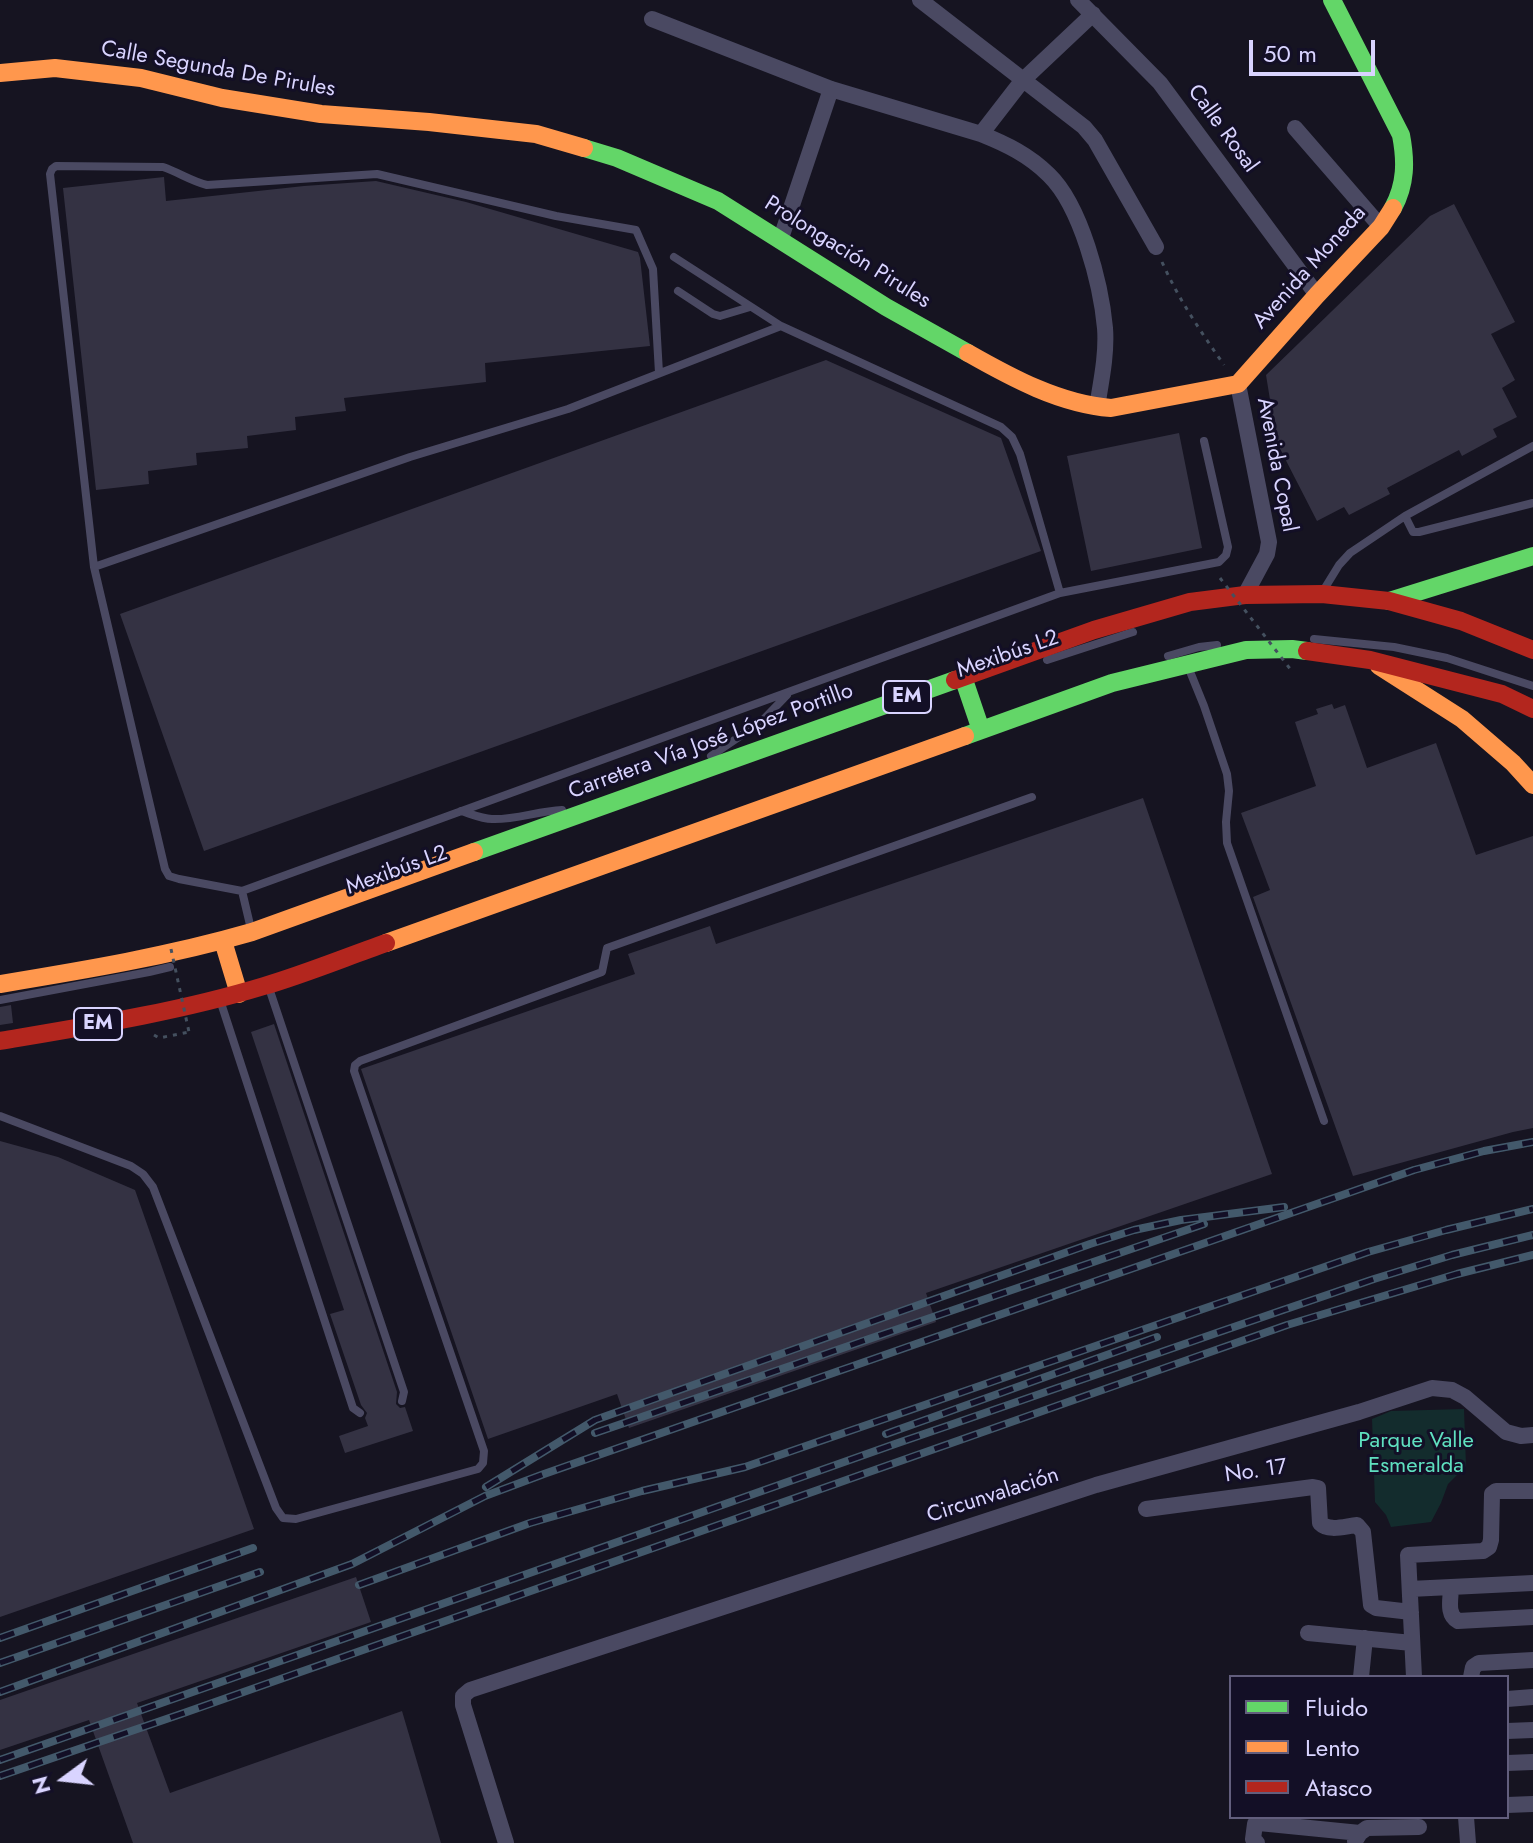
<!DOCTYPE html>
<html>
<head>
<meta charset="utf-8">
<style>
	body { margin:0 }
	#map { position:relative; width:1533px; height:1843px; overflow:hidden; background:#161421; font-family:Jost,sans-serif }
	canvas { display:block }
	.legend { position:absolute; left:1229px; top:1675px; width:280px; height:144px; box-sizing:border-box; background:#130f26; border:2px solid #625e7d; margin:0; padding:10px 14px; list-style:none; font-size:24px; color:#d9d4ff }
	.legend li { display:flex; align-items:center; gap:16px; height:40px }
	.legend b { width:40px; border:2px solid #625e7d }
	.north { position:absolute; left:24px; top:1739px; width:80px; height:80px; -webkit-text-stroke:6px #130f26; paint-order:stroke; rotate:255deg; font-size:22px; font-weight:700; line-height:32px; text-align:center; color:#d9d4ff }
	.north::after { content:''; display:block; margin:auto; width:28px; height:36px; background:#d9d4ff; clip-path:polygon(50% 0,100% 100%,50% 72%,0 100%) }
	.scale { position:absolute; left:1249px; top:40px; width:126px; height:36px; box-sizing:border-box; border:4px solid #d9d4ff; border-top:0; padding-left:10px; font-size:24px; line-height:28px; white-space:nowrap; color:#d9d4ff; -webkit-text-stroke:6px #130f26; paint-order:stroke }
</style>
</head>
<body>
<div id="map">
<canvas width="1533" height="1843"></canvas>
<ul class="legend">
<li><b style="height:10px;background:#63d668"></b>Fluido</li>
<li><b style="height:10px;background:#ff974d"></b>Lento</li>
<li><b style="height:10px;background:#b3261e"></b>Atasco</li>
</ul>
<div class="north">N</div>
<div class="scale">50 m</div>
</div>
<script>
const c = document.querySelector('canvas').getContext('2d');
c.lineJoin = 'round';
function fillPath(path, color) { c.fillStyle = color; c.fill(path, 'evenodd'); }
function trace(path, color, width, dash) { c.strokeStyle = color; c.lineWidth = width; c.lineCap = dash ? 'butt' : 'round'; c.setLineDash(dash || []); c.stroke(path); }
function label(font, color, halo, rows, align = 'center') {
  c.font = font + ' Jost,sans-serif'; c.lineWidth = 6; c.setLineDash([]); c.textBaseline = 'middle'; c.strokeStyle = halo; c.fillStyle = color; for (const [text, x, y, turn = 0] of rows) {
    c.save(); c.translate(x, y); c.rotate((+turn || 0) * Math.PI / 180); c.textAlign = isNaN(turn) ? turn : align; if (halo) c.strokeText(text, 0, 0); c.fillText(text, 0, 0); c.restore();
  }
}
fillPath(new Path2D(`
	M1464,1409l2,57 -18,18 -7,19 -10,19 -40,5 -5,-12 -11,-13 -3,-83 19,-8z`), '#132c2d');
fillPath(new Path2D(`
	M164,177l2,24 138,-15 72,-5 90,21 172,50 2,6 10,88 -165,17 1,19 -142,16 2,13 -51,6 1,13 -49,6 1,12 -52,5 1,12 -49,6 1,13 -53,6 -33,-302z
	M1454,204l61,118 -24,12 24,46 -13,8 15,29 -24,12 4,8 -35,19 -3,-6 -72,38 3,6 -41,21 -5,-8 -27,14 -40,-78 -11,-68 164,-159z
	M826,360l175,78 40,113 -837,300 -84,-237z
	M1179,433l23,115 -111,23 -24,-115z
	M1332,704l2,5 11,-4 22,63 69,-25 40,112 57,-19v292l-20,4 -160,44 -100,-279 17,-7 -29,-77 75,-27 -21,-64 23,-8 -2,-5z
	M1143,798l129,376 -346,119 10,29 -307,106 -12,-34 -129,45 -127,-370 274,-95 -7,-20 82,-28 6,18z
	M11,1005l2,18 -13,2v-18z
	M274,1024l123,368 -1,12 4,4 5,-1 8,24 -68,22 -6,-17 29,-10 -3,-8 2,-5 -6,-8 -31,-91 14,-4 -93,-278z
	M0,1141l58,16 77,33 119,339 -254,88z
	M356,1577l15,45 -234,81 33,90 232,-82 39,132h-308l-44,-123 -89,30v-50z`), '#343243');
trace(new Path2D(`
	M1162,262c17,38 39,70 62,103
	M154,1035l5,3 30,-6`), '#44505f', 3, [4, 6]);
trace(new Path2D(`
	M674,257l107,69
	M678,291l35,23 7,2 30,-9
	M1405,516l8,16h6l114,-29
	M94,567l-44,-393 2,-5 4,-3 107,1c15,5 28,14 44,18l170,-11 179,42 80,14 17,39 6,104
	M1323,591l16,-26 11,-12 55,-37 128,-70
	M1060,593l-40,-139 -8,-17 -11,-10 -220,-101 -213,83 -158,48 -316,110 71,302 4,7 10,3 63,12 818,-298 159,-31 7,-7 2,-8 -24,-106
	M1314,639l80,8 53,11 86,28
	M1168,656l31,-9 18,-2
	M1047,660l86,-28
	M1189,669l15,37 23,68 2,17 -3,31 1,21 97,278
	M711,756l50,-34 26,-27
	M461,811c10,3 21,8 31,8 23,1 46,-8 70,-9
	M242,891l9,38
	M269,988l135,404 -2,9
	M0,1000l149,-28 21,-5
	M221,1003l132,405 7,5
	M0,1116l131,50 12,8 10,13 123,321 7,10 13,1 182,-50 5,-6 1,-12 -130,-380 1,-6 5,-4 242,-89 5,-24 425,-151`), '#4a4962', 8);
trace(new Path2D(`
	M920,0l164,127 11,13 61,107
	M1078,0l82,83 157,212
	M652,19l179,70 150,45c25,10 48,21 68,41 32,31 52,109 56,153 2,26 -4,54 -8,79
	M1295,128l86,99
	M981,134l41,-53 71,-67
	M780,241l51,-152
	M1238,384l31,158 -2,12 -22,41
	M1146,1509l167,-22 5,1 2,35c9,9 25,3 37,2l6,7 8,73 5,3 35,4
	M1451,1587c0,11 -5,28 7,34l75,-4
	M1410,1589l123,-6
	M1308,1633l104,10
	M1361,1677l4,-39
	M1414,1677l-6,-122 75,-4 6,-4 2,-7 1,-46 4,-3h37
	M1471,1677l2,-10 6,-4 54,-3
	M1507,1699l26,-2
	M1507,1731l26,-1
	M1507,1763l26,-1
	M1507,1805l26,-1
	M1466,1817l2,26
	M1355,1841l5,-8 7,-5 52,-1
	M506,1843l-43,-138v-9l7,-6 626,-205 263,-73 73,-24 20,2 13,7 41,35 15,4 12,-1
	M1257,1843l-4,-4 2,-15 4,-1 101,10`), '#4a4962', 16);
trace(new Path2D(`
	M1332,0l69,135c5,26 5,49 -8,73
	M584,148l33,10 101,43 168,106 82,46
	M1389,601l144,-45
	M963,677l18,53
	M965,736l147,-53 134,-33 46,-1 15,2
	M474,852l481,-172`), '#63d668', 18);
trace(new Path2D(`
	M0,73l55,-5 86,10 81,20 99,16 108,8 107,12 48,14
	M968,353c44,25 92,51 143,55l127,-24 79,-89 64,-68 12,-19
	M1379,666l83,53 51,44 20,22
	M223,941l16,53
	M386,943l579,-207
	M0,984c85,-14 169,-28 252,-52l222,-80`), '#ff974d', 18);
trace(new Path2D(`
	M1307,651l63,9 132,34 31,15
	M955,680l139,-50 96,-28 55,-7 77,-1 67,7 72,20 72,29
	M0,1041c89,-15 178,-29 264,-55 41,-12 82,-29 122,-43`), '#b3261e', 18);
const rail = new Path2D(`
	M595,1433l609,-209
	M886,1434l271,-97
	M486,1487l109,-67 495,-176 44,-14 47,-10 103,-13
	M359,1585l171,-62 112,-32 103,-24 623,-215 78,-22 87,-21
	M0,1638l253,-90
	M0,1663l260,-91
	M0,1692l352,-128 133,-68 59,-22 870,-304 70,-19 49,-9
	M0,1760l895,-316 388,-134 91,-31 78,-24 81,-20
	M0,1776l181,-62 1106,-389 170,-51 76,-19`);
trace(rail, '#43596b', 8);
trace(rail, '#130f26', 5, [15]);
trace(new Path2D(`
	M1220,578l71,92
	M171,949l18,83`), '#44505f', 3, [4, 6]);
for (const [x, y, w] of [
	[907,697,48],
	[98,1024,48]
]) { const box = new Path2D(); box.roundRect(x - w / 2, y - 16, w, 32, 6); c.fillStyle = '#130f26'; c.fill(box); trace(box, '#d9d4ff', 2); }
label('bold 20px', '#d9d4ff', null, [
	["EM",907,697],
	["EM",98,1024]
]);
label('22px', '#d9d4ff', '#130f26', [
	["Calle Segunda De Pirules",218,70,10],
	["Calle Rosal",1222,129,54],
	["Prolongación Pirules",847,253,32],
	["Avenida Moneda",1310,268,-48],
	["Avenida Copal",1276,465,79],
	["Mexibús L2",1008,655,-19],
	["Carretera Vía José López Portillo",711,742,-20],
	["Mexibús L2",397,871,-20],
	["No. 17",1256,1472,-8],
	["Circunvalación",993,1496,-18]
]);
label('22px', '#5fe0c0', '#130f26', [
	["Parque Valle",1416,1442],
	["Esmeralda",1416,1467]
]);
</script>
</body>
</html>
